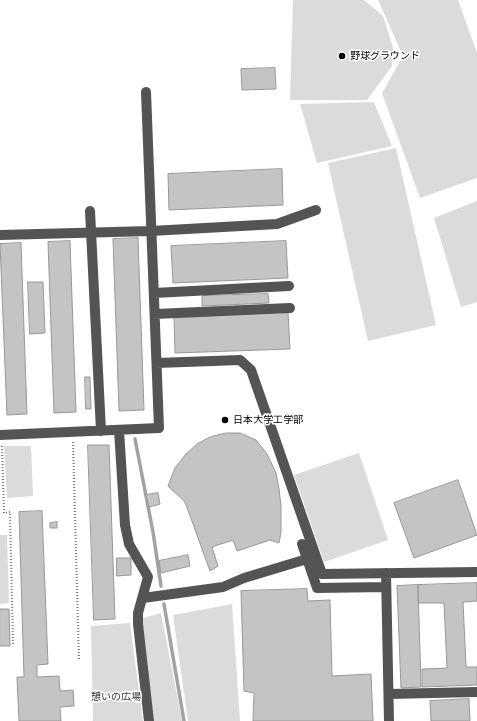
<!DOCTYPE html>
<html>
<head>
<meta charset="utf-8">
<style>
	body { margin:0 }
	canvas { display:block; background:#fff }
</style>
</head>
<body>
<canvas width="477" height="721"></canvas>
<script>
const c = document.querySelector('canvas').getContext('2d');
c.lineJoin = 'round';
function fillPath(path, color) { c.fillStyle = color; c.fill(path, 'evenodd'); }
function trace(path, color, width, dash) { c.strokeStyle = color; c.lineWidth = width; c.lineCap = dash ? 'butt' : 'round'; c.setLineDash(dash || []); c.stroke(path); }
function label(font, color, halo, rows, align = 'center') {
  c.font = font + ' "Archivo Narrow","Noto Sans JP",sans-serif'; c.lineWidth = 3; c.setLineDash([]); c.textBaseline = 'middle'; c.strokeStyle = halo; c.fillStyle = color; for (const [text, x, y, turn = 0] of rows) {
    c.save(); c.translate(x, y); c.rotate((+turn || 0) * Math.PI / 180); c.textAlign = isNaN(turn) ? turn : align; if (halo) c.strokeText(text, 0, 0); c.fillText(text, 0, 0); c.restore();
  }
}
fillPath(new Path2D(`
	M293,0h71l19,16 10,31 -1,19 -25,34h-77z
	M378,0h80l19,53v125l-57,20 -38,-105 21,-37z
	M374,102l18,44 -75,17 -17,-59z
	M396,148l40,177 -68,16 -40,-178z
	M477,201v101l-16,5 -27,-89z
	M4,446h27l2,50 -26,2z
	M359,453l29,87 -64,22 -30,-87z
	M0,535h7l2,68 -9,1z
	M232,604l8,117h-52l-15,-106z
	M161,613l21,108h-28l-13,-102z
	M130,623l13,98h-50l-2,-95z`), '#dbdbdb');
trace(new Path2D(`
	M135,439l18,93 8,54
	M164,604l20,117`), '#a2a2a2', 3.5);
const building = new Path2D(`
	M275,68l1,21 -34,1 -1,-21z
	M282,169l1,36 -114,5 -1,-36z
	M138,238l6,172 -25,1 -6,-172z
	M70,241l6,171 -22,1 -6,-171z
	M286,241l2,37 -115,5 -2,-37z
	M21,243l6,171 -20,1 -7,-171z
	M28,282h15l2,51 -15,1z
	M268,294l1,9 -67,3v-10z
	M288,312l2,37 -115,4 -1,-37z
	M85,377h5l1,32h-5z
	M226,433h14l16,7 11,14 9,19 3,16 2,17v26l-2,11 -9,-3 -33,11 -4,-11 -21,7 6,19 -8,5 -25,-69 -17,-16 7,-18 11,-14 11,-10 13,-7z
	M88,445h21l6,174 -21,1z
	M458,480l19,55 -63,23 -20,-55z
	M158,493l2,11 -11,3 -3,-12z
	M42,511l6,153 -11,1v12l22,-1 1,15 13,-1 1,16 -14,1 1,14h-42l-2,-44h7l-5,-165z
	M57,522v6h-7v-5z
	M188,555l2,11 -29,7 -2,-12z
	M117,558h14v17l-14,1z
	M477,583v18l-14,1 3,65h11v18l-55,2v-18l25,-1 -3,-65h-26v-18z
	M418,585l3,102 -20,1 -4,-102z
	M307,589l1,12 22,-1 2,76 39,-2 2,47h-120l1,-28 -10,-2 -3,-100z
	M0,609h9l1,37h-10z
	M469,699l1,22h-39l-1,-20z`);
fillPath(building, '#c4c4c4');
trace(building, '#989898', 1);
trace(new Path2D(`
	M73,442l6,219
	M2,446l2,67 6,-1 3,132`), '#767676', 2, [1, 2]);
trace(new Path2D(`
	M90,211l11,220
	M0,235l151,-4 126,-7 39,-14
	M154,293l135,-7
	M155,314l135,-6
	M157,363l83,-3 11,10 71,204 155,-2
	M119,430l6,95 4,19 19,33 -10,36v11l11,97
	M0,435l159,-7 -13,-336
	M302,544l15,44 69,-1
	M386,573l3,148
	M143,598l80,-11 21,-9 63,-19
	M389,694l88,-2`), '#545454', 10);
for (const [x, y, r, color] of [
	[342,56,4,"#000"],
	[225,420,4,"#000"]
]) { const dot = new Path2D(); dot.arc(x, y, r, 0, 2 * Math.PI); c.fillStyle = color; c.fill(dot); trace(dot, '#fff', 1.5); }
label('10px', '#000', '#fff', [
	["野球グラウンド",350,56],
	["日本大学工学部",233,420]
], 'left');
label('10px', '#323232', '#fff', [
	["憩いの広場",116,697]
]);
</script>
</body>
</html>
